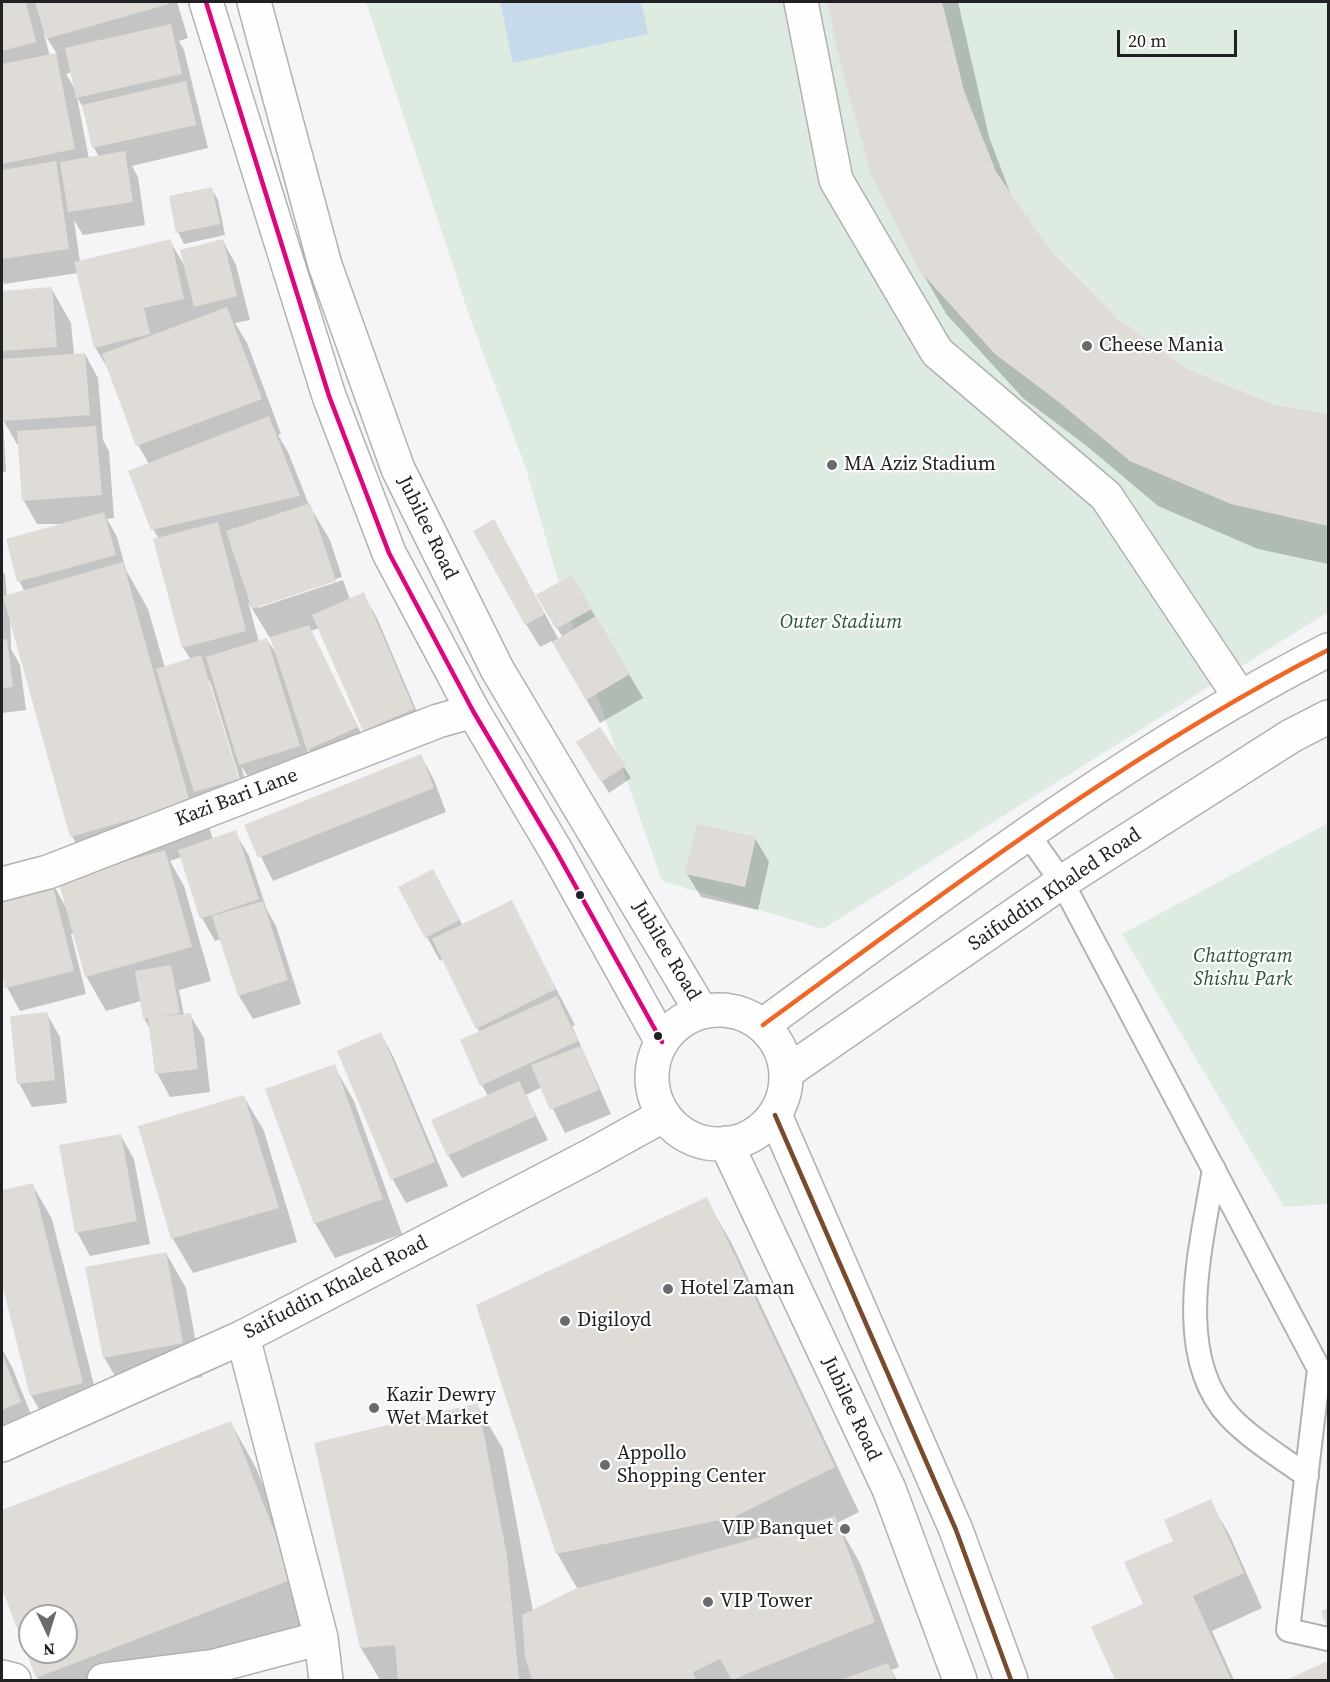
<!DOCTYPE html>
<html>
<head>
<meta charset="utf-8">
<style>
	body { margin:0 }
	#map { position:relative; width:1330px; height:1682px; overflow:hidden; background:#f5f5f7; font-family:"Source Serif 4",serif }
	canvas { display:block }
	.frame { position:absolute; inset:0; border:3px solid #212123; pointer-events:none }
	.north { position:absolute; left:18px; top:1604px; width:60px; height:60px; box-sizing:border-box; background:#fff; border:2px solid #a6a6a7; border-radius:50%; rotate:176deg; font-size:16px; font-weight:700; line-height:24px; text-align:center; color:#212123 }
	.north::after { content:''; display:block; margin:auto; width:21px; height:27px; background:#6b6b6d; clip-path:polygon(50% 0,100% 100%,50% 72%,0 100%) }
	.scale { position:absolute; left:1117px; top:30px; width:120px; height:27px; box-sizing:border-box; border:3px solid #212123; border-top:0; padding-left:8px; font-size:18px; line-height:21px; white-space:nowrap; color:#212123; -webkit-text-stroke:4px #fff; paint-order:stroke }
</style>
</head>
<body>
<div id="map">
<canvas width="1330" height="1682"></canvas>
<div class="frame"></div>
<div class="north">N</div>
<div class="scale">20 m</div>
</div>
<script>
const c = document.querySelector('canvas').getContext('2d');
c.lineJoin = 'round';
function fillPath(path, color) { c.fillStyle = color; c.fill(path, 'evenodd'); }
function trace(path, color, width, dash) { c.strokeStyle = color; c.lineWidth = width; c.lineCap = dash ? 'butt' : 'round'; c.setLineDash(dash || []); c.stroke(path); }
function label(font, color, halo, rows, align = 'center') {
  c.font = font + ' "Source Serif 4",serif'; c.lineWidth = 4.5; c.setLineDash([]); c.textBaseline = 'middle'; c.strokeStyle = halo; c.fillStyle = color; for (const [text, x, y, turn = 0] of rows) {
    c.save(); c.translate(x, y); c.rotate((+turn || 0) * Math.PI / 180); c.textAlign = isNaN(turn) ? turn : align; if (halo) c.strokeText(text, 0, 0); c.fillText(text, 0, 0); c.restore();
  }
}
fillPath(new Path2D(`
	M366,2h462l8,45 224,356 70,58 101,43 97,22v86l-505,317 -161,-48 -98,-280 -38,-132 -57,-154z
	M942,2h386v412l-56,-10 -84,-35 -69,-49 -68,-69 -55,-79 -32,-81z
	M1328,823v381l-44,3 -162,-273z`), '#ddebe0');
fillPath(new Path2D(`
	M500,2h141l7,32 -135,29z`), '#c7daec');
fillPath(new Path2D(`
	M2,2h175l11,36 -9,3 5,9 24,98 -76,18 6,11 7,48 -62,10 -9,-15 6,42 90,-21 14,24 39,-24 13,24 14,55 -15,3 12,20 34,91 -3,1 10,17 21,53 21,35 12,37 -84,28v3l85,-28 7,20 13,-6 14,24 49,115 -48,21 -14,-24 -44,-102 -10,3 60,120 -48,22 -15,-26 5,22 -58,18 -13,-22 10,38 -47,6 9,31 22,-8 14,24 18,54 9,16 25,78 -48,15 -14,-23 -18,-57 -6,2 -13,-23 -20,-61 -12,4 14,25 27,95 -32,9 5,25h6l14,23 6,54 -40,5 -13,-24 -6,-42 -7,-13 -3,-17 -35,10 -20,-35 -12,-43 -3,1 15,60 -66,17 -13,-24 -5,-21v-74l49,-12 14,26 27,-34 -20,-36 -62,-221 1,34 9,16 6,45 -24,3v-144l3,6 2,22 17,-7 -5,-9 46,-57h-28l-13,-23 -4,-57h-3l-14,-24 3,52h-4v-180l49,-4 20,35 3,32 11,-1 13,24 5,62 6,11 5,67 -7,1 10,18 9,33 22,39 17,59 26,-8 -8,-13 -24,-108 -6,-10 -4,-65 -11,-19 -27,-71 -16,-27 -17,-74 -74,11 -2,-5zM44,35h1l12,19 -7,2zM72,72l3,17 -9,-15zM77,97l8,14 9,37 5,9 -10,2zM248,602l25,41 5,13 -11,-16 -8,2zM207,681h3l32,105 -3,1z
	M829,2h129l31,135 24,63 37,52 68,69 69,49 85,36 56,10v148l-70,-15 -100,-43 -70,-59 -65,-49 -76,-83 -27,-46 -82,-222z
	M211,188l7,12 7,35 -41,9 -6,-12z
	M507,544l52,96 4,-2 -24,-42 33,-19 71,121 -43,25 -48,-82 -12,6 -14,-23z
	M585,754l39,13 7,11 -22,15z
	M421,756l13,24 12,32 -173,69 -27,-55z
	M755,838l14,24 -11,48 -57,-13 -14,-23z
	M400,887l46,7 17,32 48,-24 64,123 -3,1 39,88 -46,19 -23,-46 -16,8 22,45 -86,38 -14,-23 40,-59 -6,-11 -2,-52 -37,-74 -3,2z
	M47,1014l13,23 7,66 -35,4 -13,-24z
	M381,1034l13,24 54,128 -42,17 -13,-23 -54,-128z
	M334,1066l20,35 48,133 -67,24 -20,-35z
	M244,1097l20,34 33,111 -104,31 -20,-34 -33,-112z
	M121,1136l13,23 16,85 -60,12 -13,-24z
	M32,1184l20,35 50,198 -51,13 -20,-35 -29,-117v-86z
	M706,1199l26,45 127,268 -22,11 23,40 39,104 -8,3 6,10h-517l-19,-32 116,-243 26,44 30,162 45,-21 -21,-37z
	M166,1253l20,35 16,89 -78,15 -20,-35z
	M2,1349l10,18 28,70 -38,16z
	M231,1423l25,45 62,156 -147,56h-132l-37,-95v-73zM30,1616h36v36h-36z
	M1210,1501l20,35 32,72 -50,23 22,49h-118l-23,-52 52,-23 30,-64z
	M1328,1663v17h-38z`), '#0003');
fillPath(new Path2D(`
	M2,2h24l10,40 -34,9z
	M35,2h134v2l-123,35z
	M828,2h114l22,89 32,81 55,79 68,69 69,49 84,35 56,10v112l-97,-22 -101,-43 -70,-58 -65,-49 -76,-84 -48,-95 -35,-128z
	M171,24l11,50 -106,24 -11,-50z
	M56,53l19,96 -73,15v-100z
	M186,81l10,44 -104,23 -10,-43z
	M125,151l8,51 -65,10 -8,-50z
	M56,161l13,88 -67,10v-89z
	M212,187l8,37 -44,9 -7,-37z
	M171,239l13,60 -40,9 6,26 -56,14 -20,-86z
	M223,239l14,57 -43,11 -14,-57z
	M52,287l5,60 -55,4v-60z
	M227,307l35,92 -126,47 -34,-92z
	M85,353l5,62 -88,6v-62z
	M269,416l31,80 -149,34 -23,-59z
	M96,426l6,69 -80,6 -5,-70z
	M310,503l26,78 -84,28 -26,-78z
	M104,512l12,43 -99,27 -11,-43z
	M494,519l51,95 -20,11 -52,-94z
	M218,522l28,109 -64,17 -29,-109z
	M123,562l67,241 -120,34 -67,-241z
	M572,575l20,34 -36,20 -20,-34z
	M364,592l50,117 -51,22 -51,-116z
	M596,616l34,58 -44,26 -34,-58z
	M309,625l49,102 -51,23 -37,-113z
	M267,638l33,108 -61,19 -33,-108z
	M7,639l6,48 -11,1v-48z
	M201,655l38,124 -45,13 -38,-123z
	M600,727l26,39 -25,16 -25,-40z
	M421,754l13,34 -176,70 -14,-33z
	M697,824l59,13 -11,50 -60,-13z
	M236,830l23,69 -59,20 -22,-69z
	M165,850l27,97 -107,30 -27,-97z
	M433,869l27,51 -35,18 -27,-51z
	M51,879l23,92 -69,17 -3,-16v-81z
	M512,900l44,89 -80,40 -44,-90z
	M263,901l25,79 -50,16 -26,-80z
	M171,965l9,48 -23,4 34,-4 7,56 -43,5 -7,-56 -5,1 -8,-48z
	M557,996l21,45 -98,45 -20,-46z
	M48,1012l7,68 -38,4 -7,-68z
	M381,1032l54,130 -44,18 -54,-129z
	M581,1046l18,44 -49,20 -19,-45z
	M335,1064l48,135 -69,25 -49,-135z
	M519,1081l17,35 -89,40 -16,-36z
	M244,1095l35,113 -108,31 -33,-113z
	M121,1134l16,87 -62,12 -16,-88z
	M33,1183l50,200 -53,13 -28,-112v-94z
	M707,1197l128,270 -101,50 -178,37 -80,-249z
	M166,1252l17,91 -80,15 -18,-91z
	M2,1353l19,49 -19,8z
	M478,1403l29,153 12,124h-121l-3,-35 -35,3 -46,-205z
	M231,1421l62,158 -257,99 -34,-89v-79zM30,1616h36v36h-36z
	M1211,1499l33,74 -51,23 38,84h-116l-24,-53 52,-23 -19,-42 49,-21 -9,-21z
	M835,1516l40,106 -143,58 -12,-21 -27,13 3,8 -164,-1 -7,-22 -3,-42 53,-26z
	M1328,1608v21l-7,-18z
	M1328,1661v19h-42z
	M888,1663l7,17h-55z`), '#dfdbd6');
const service = new Path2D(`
	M1027,833l35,49 257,487 9,13
	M1214,1169c-12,75 -43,186 16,248 22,23 51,40 77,59
	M1319,1369l-31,261 40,9`);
const minor = new Path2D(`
	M801,2l35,178 101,172 169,144 134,201
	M2,884l46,-12 390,-151 35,-10
	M243,1337l78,301 5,42
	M2,1677l12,3
	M104,1680l111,-14 106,-28`);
const secondary = new Path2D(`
	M763,1025c182,-133 364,-272 565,-375
	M787,1072l275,-190 229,-146 37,-19
	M2,1445l241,-108 347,-181 74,-41`);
const primary = new Path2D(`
	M206,2l123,394 60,157 84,158 83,140 106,191
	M254,2l71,263 73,204 99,200 204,342
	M652 1077a67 67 0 1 1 134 0a67 67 0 1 1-134 0Z
	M775,1115l181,415 55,150
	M726,1143l163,346 71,191`);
trace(service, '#b1b1b3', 26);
trace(minor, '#b1b1b3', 36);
trace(secondary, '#b1b1b3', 36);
trace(primary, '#b1b1b3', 36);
trace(service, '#fefefe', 22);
trace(minor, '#fefefe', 33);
trace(secondary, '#fefefe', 33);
trace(primary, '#fefefe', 33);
trace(new Path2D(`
	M206,2l123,394 60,157 84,158 83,140 106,191`), '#e5007d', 4.5);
trace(new Path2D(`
	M763,1025c182,-133 364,-272 565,-375`), '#f26522', 4.5);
trace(new Path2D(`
	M775,1115l181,415 55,150`), '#7a4b2a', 4.5);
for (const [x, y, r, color] of [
	[1087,346,6,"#6b6b6d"],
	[832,465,6,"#6b6b6d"],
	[580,895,5,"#212123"],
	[658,1036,5,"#212123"],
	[668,1289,6,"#6b6b6d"],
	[565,1321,6,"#6b6b6d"],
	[374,1408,6,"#6b6b6d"],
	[605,1465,6,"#6b6b6d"],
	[845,1529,6,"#6b6b6d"],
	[708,1602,6,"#6b6b6d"]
]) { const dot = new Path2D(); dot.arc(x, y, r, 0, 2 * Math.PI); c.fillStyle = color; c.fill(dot); trace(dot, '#fff', 2); }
label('20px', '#212123', '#fff', [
	["Cheese Mania",1099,346],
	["MA Aziz Stadium",844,465],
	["Hotel Zaman",680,1289],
	["Digiloyd",577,1321],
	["Kazir Dewry",386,1396],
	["Wet Market",386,1419],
	["Appollo",617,1454],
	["Shopping Center",617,1477],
	["VIP Banquet",833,1529,"right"],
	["VIP Tower",720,1602]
], 'left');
label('20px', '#212123', '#fff', [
	["Jubilee Road",427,528,64],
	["Kazi Bari Lane",237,798,-21],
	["Saifuddin Khaled Road",1055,890,-34],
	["Jubilee Road",666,951,59],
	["Saifuddin Khaled Road",336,1288,-27],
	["Jubilee Road",851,1409,65]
]);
label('italic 20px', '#295835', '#fff', [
	["Outer Stadium",841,623],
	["Chattogram",1243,957],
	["Shishu Park",1243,980]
]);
</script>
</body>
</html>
